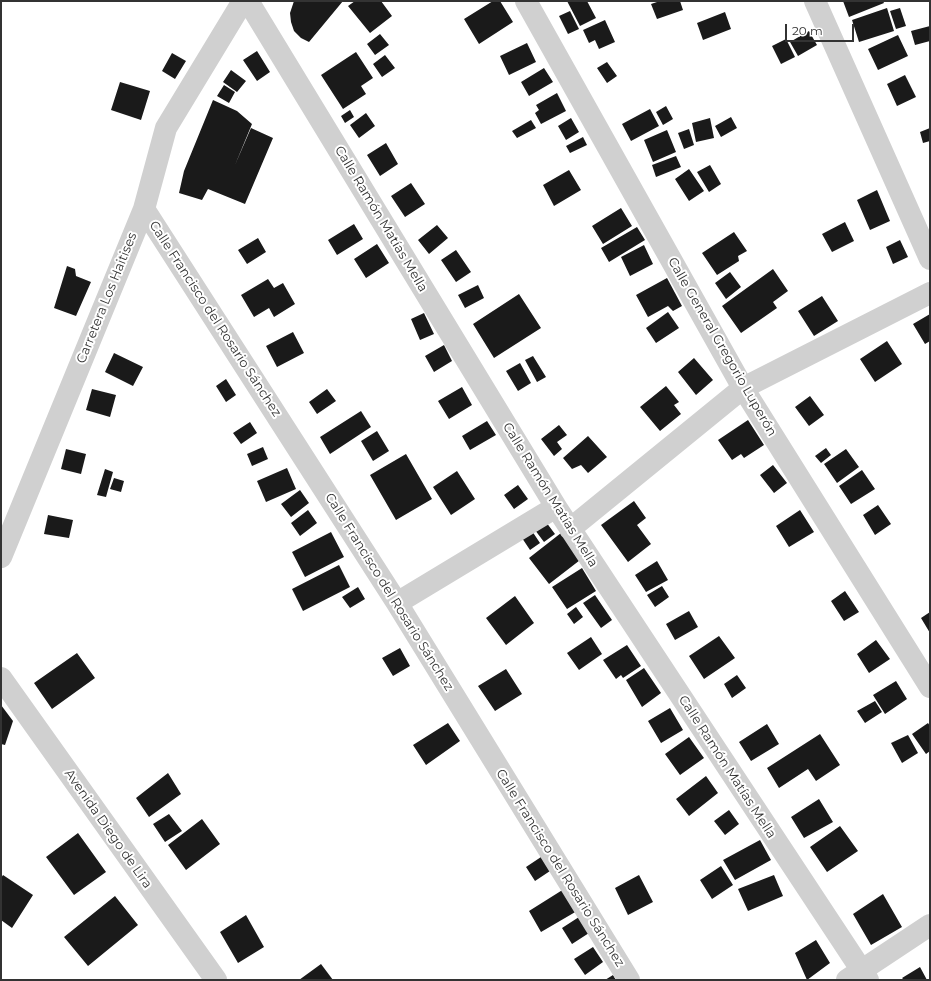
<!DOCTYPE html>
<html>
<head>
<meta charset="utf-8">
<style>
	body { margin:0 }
	#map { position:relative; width:931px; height:981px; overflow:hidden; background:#fff; font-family:Montserrat,sans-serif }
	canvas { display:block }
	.frame { position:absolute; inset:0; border:2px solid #333; pointer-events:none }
	.scale { position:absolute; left:785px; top:24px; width:69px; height:18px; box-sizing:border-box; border:2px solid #333; border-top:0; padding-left:5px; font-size:12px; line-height:14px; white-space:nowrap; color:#333; -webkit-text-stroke:3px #fff; paint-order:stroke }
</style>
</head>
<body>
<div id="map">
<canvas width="931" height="981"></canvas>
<div class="frame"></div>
<div class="scale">20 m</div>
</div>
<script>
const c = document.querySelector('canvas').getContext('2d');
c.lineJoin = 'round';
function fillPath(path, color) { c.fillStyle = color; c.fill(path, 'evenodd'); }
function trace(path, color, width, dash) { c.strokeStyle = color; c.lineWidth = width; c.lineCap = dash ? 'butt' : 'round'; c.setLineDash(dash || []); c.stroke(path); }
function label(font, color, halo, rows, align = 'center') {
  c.font = font + ' Montserrat,sans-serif'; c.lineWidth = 4; c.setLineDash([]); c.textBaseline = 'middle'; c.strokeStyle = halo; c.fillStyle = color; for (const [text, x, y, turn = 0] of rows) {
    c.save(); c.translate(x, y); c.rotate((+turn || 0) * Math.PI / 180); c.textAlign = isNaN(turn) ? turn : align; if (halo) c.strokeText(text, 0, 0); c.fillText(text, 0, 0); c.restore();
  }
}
fillPath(new Path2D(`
	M294,1h49l-34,41 -8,-4 -7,-7 -3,-9 -1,-9z
	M355,1h26l11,15 -22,17 -22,-27z
	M493,1h7l13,21 -34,22 -15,-25z
	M567,1h20l9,17 -16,8z
	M660,1h20l3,9 -26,9 -6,-15z
	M843,1h40l1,2 -35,14z
	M887,8l7,23 -35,11 -7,-22z
	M900,8l6,18 -10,3 -6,-18z
	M570,11l9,18 -11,5 -9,-18z
	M725,12l6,17 -28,11 -6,-17z
	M605,20l10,22 -16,7 -4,-9 -6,3 -6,-13z
	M930,26v15l-15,4 -4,-14z
	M809,31l8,14 -19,11 -8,-14z
	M380,34l9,11 -14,10 -8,-11z
	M898,35l10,21 -30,14 -10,-21z
	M786,39l9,18 -14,7 -9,-18z
	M527,43l9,19 -27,13 -9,-19z
	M257,51l13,21 -13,9 -14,-21z
	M356,52l17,26 -12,8 5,8 -23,15 -22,-34z
	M172,53l14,8 -11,18 -13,-8z
	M385,55l10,13 -13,9 -9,-13z
	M607,62l10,14 -10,7 -10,-15z
	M544,68l9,14 -24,14 -8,-14z
	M231,70l15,11 -9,11 -14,-10z
	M905,75l11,22 -19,9 -10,-22z
	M120,82l30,9 -9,29 -30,-10z
	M224,85l11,7 -6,11 -12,-7z
	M557,93l9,18 -25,13 -6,-11 4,-3 -3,-5z
	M213,100l24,11 15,13 -17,41 16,-37 22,10 -28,66 -37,-15 -6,11 -23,-7 5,-22z
	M666,106l7,13 -10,6 -7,-13z
	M650,109l9,17 -28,15 -9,-17z
	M350,110l4,7 -9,6 -4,-7z
	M366,113l9,13 -16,12 -9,-13z
	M731,117l6,11 -16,9 -6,-11z
	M571,118l8,14 -13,8 -8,-14z
	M710,118l4,20 -18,4 -4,-19z
	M531,120l5,8 -19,10 -5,-7z
	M930,128v13l-7,2 -3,-11z
	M689,129l5,16 -10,4 -6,-16z
	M667,130l9,22 -23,10 -9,-22z
	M583,137l4,8 -17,8 -4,-7z
	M386,143l12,21 -18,12 -13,-21z
	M676,156l5,11 -25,10 -4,-12z
	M710,165l11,19 -12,8 -12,-20z
	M689,169l15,22 -15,10 -14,-22z
	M569,170l12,20 -27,16 -11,-21z
	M411,183l14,21 -20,13 -14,-21z
	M877,190l13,31 -20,9 -13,-30z
	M621,208l11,18 -29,18 -11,-18z
	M845,222l9,19 -22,11 -10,-18z
	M354,224l9,15 -26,16 -9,-15z
	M437,225l11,13 -19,16 -11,-14z
	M637,227l8,13 -36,22 -8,-14z
	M734,232l13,19 -9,5 1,5 -22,14 -15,-22z
	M258,238l8,14 -19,12 -9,-14z
	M900,240l8,17 -15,7 -7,-17z
	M377,244l12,19 -23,15 -12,-19z
	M644,245l9,19 -23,12 -9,-19z
	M456,250l15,22 -15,10 -15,-22z
	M67,266l8,3 1,7 15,6 -15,34 -22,-8z
	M773,269l15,22 -15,11 4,6 -36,25 -19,-27z
	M730,272l11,15 -15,12 -11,-16z
	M667,278l15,28 -9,5 -5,-5 -20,11 -12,-22z
	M268,279l6,9 9,-5 12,21 -21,13 -5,-9 -15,9 -13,-22z
	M478,285l6,13 -19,10 -7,-13z
	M519,294l22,34 -47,30 -21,-34z
	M822,296l16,25 -24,15 -16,-25z
	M668,312l11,16 -23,15 -10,-15z
	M424,313l10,21 -14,6 -9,-21z
	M930,314v27l-5,3 -12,-20z
	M293,332l11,21 -27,14 -11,-21z
	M887,341l15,23 -27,18 -15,-23z
	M444,345l8,16 -18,11 -9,-16z
	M114,353l29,14 -10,19 -28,-14z
	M533,356l13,21 -9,5 -12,-22z
	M694,358l19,22 -17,15 -18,-23z
	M520,363l11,20 -13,8 -12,-20z
	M226,379l10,16 -10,7 -10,-16z
	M666,386l13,16 -5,3 7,9 -21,17 -20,-24z
	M462,387l10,18 -23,14 -11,-18z
	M92,389l24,6 -6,22 -24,-7z
	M327,389l9,12 -19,13 -8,-12z
	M810,396l14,19 -15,11 -14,-19z
	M361,411l10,16 -41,27 -10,-17z
	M748,420l16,25 -20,13 -3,-4 -9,6 -14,-20z
	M487,421l9,14 -26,15 -8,-14z
	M250,422l7,11 -16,11 -8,-11z
	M559,425l8,10 -10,7 5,7 -8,7 -13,-17z
	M377,431l12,20 -16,10 -12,-20z
	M588,436l19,21 -19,16 -7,-8 -9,4 -9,-11z
	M263,447l5,12 -16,7 -5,-12z
	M826,448l5,7 -10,8 -6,-7z
	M66,449l20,5 -5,20 -20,-5z
	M846,449l13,18 -22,16 -13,-19z
	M406,454l26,45 -36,21 -26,-45z
	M773,465l14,18 -13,10 -14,-18z
	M287,468l9,21 -30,13 -9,-21z
	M105,469l8,3 -7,25 -9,-2z
	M862,470l13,19 -24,15 -12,-18z
	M457,471l18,28 -24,16 -18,-28z
	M114,478l10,3 -3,11 -11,-3z
	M518,485l10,14 -14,10 -10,-14z
	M300,490l9,13 -18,14 -10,-13z
	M634,501l12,17 -9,7 14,19 -23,18 -27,-37z
	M878,505l13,19 -16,11 -12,-20z
	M308,510l9,13 -17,13 -9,-13z
	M800,510l14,22 -25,15 -13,-21z
	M48,515l25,5 -4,18 -25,-4z
	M546,522l9,12 -11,8 -9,-12z
	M532,531l8,12 -10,7 -8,-12z
	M331,532l13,25 -39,20 -13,-25z
	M561,533l23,24 -35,27 -20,-26z
	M657,561l11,19 -22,12 -11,-17z
	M339,565l11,22 -47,24 -11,-22z
	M582,568l14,23 -29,18 -15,-22z
	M662,586l7,11 -14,10 -8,-12z
	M358,587l7,12 -15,9 -8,-11z
	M845,591l14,21 -15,9 -13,-20z
	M595,595l17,25 -11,8 -18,-25z
	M515,596l19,27 -28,22 -20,-27z
	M576,607l7,10 -9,7 -7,-10z
	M689,611l9,16 -23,13 -9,-16z
	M930,612v21l-9,-15z
	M719,636l16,22 -31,21 -15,-23z
	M591,637l11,17 -23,16 -12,-17z
	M876,640l14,19 -21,14 -12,-19z
	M627,645l14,21 -18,12 -2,-3 -5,4 -13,-19z
	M400,648l10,18 -17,10 -11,-18z
	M77,653l18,25 -43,31 -18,-26z
	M644,668l17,25 -19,14 -16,-27z
	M506,669l16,25 -27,17 -17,-25z
	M737,675l9,13 -14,10 -8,-14z
	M896,681l11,18 -22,15 -12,-19z
	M875,701l7,11 -17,11 -8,-12z
	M1,705l12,16 -8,24 -4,-1z
	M670,708l13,22 -22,13 -13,-22z
	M448,723l12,18 -34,24 -13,-20z
	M928,723l2,3v25l-4,3 -14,-20z
	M767,724l12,20 -28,17 -12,-19z
	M820,734l20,31 -24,16 -8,-12 -29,19 -12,-20z
	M908,735l10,18 -16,10 -11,-20z
	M689,737l15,21 -24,17 -15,-21z
	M168,773l13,21 -32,23 -13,-19z
	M706,776l12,17 -29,23 -13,-17z
	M819,799l14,23 -29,16 -13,-21z
	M729,810l10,14 -14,11 -11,-14z
	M169,814l13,17 -17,11 -12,-18z
	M202,819l18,25 -34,26 -18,-25z
	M840,826l18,25 -31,21 -17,-25z
	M78,833l28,39 -32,23 -28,-38z
	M760,840l11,20 -36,20 -12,-20z
	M541,857l9,14 -15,10 -9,-14z
	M721,866l12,19 -21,14 -12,-19z
	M3,875l30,20 -21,33 -11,-8v-42z
	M639,875l14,27 -25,13 -13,-27z
	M774,875l9,21 -35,15 -10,-22z
	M564,889l13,22 -36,21 -12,-21z
	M883,894l19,33 -31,18 -18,-31z
	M115,896l23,29 -50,41 -24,-29z
	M246,915l18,32 -26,16 -18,-31z
	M579,917l10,16 -17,11 -10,-16z
	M816,940l14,23 -23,17 -12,-27z
	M593,947l10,15 -18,13 -11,-16z
	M321,964l12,16h-34z
	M920,967l7,13h-23l-2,-2z
	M613,975l3,5h-11z`), '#1a1a1a');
trace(new Path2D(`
	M248,1l308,506 312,473
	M526,1l217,387 187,299
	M815,1l115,258
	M144,209l253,394 232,377
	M570,529l173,-141 187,-95
	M1,557l143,-348 22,-81 77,-127
	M397,603l159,-96
	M1,678l215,302
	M847,980l83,-55`), '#d0d0d0', 22);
label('13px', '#333', '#fff', [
	["Calle Ramón Matías Mella",381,219,59],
	["Carretera Los Haitises",107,298,-68],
	["Calle Francisco del Rosario Sánchez",215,319,57],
	["Calle General Gregorio Luperón",722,347,60],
	["Calle Ramón Matías Mella",550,495,58],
	["Calle Francisco del Rosario Sánchez",389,592,58],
	["Calle Ramón Matías Mella",727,767,57],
	["Avenida Diego de Lira",108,829,55],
	["Calle Francisco del Rosario Sánchez",560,868,58]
]);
</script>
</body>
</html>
